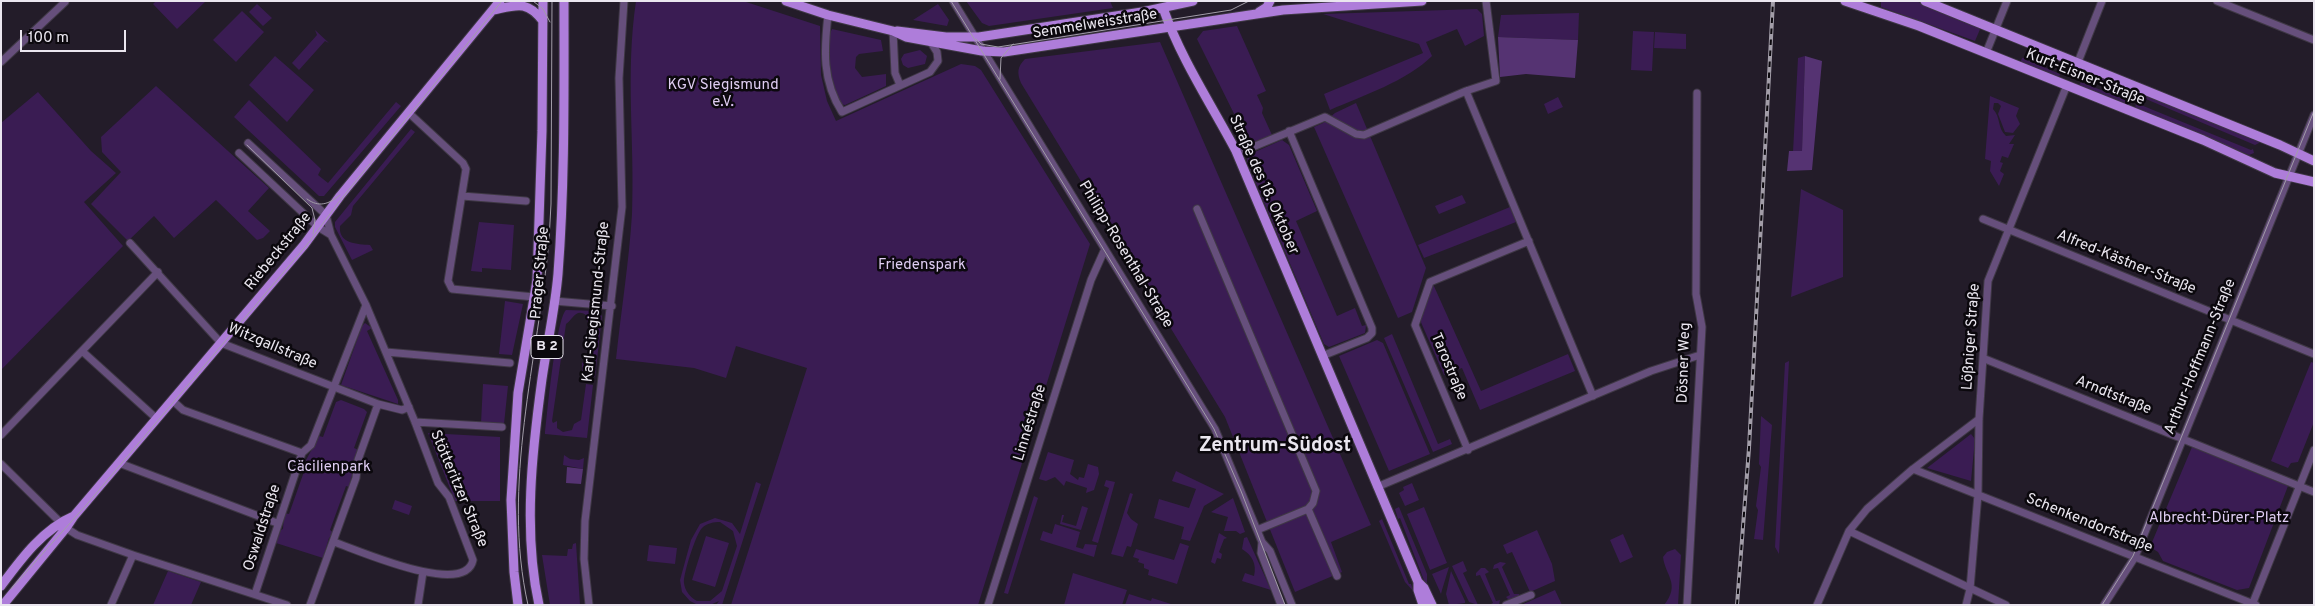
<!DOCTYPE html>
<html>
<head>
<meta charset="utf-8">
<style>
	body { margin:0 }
	#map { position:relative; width:2315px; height:606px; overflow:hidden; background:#231c29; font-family:Overpass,sans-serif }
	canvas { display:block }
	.frame { position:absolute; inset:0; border:2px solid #eae6ef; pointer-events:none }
	.scale { position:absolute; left:20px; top:30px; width:106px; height:22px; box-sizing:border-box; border:2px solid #eae6ef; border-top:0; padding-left:6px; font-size:15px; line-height:18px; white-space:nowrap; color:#eae6ef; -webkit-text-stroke:4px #0b080d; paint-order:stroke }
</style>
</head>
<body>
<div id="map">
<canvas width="2315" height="606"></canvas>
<div class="frame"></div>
<div class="scale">100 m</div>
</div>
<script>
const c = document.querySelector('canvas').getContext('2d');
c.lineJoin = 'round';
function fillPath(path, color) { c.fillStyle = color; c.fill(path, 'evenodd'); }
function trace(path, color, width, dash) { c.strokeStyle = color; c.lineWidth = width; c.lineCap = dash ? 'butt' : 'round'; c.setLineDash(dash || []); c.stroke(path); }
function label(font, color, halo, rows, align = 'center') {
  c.font = font + ' Overpass,sans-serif'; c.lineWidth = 5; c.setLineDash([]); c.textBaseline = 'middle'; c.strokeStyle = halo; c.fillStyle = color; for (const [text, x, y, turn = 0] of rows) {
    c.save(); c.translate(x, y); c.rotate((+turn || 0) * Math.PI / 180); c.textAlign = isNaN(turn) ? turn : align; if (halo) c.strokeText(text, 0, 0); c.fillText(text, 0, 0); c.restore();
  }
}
fillPath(new Path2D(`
	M156,1h50l-29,28 -24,-25z
	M636,1h107l77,25 1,49 6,26 9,20 125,-57 14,2 6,4 109,174 -112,361h-247l76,-237 -71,-22 -10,32 -32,-10 -78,-9c5,-48 13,-97 16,-145 3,-73 -7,-139 4,-213z
	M966,1h144l3,7 -124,18 -7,-3z
	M1881,1h35l65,26 -6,14 -94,-34z
	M257,4l15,14 -9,8 -14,-14z
	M938,4l11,16 -2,6 -34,-6z
	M1477,9l5,5 2,22 -19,10 -8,-17 -31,13 6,14c-25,25 -70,40 -102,54l-6,-16 99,-41 -4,-9 -96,-30z
	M242,11l22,21 -28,30 -23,-22z
	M1579,13l-1,27 -80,-3 3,-22z
	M1237,26l29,65 -9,4 6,13 -1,5 10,22 -23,9 -52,-105 6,-8z
	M832,29l49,11 2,11 -24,3 -3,3 -1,11 7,9 24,-3v12l-41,19 -6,-1c-7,-18 -17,-57 -7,-75z
	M315,30l14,13 -4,-2 -26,29 -7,-7 25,-28z
	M1633,31l21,1 -2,39 -21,-1z
	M1655,32l31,2v15l-32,-1z
	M1160,42l211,483 -40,17 11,30 -47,20 -70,-175 -204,-334c-4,-10 -4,-16 4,-24z
	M920,50l7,6 -2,8 -17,4 -5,-3 -2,-6 3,-5z
	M275,56l39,34 -27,32 -38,-37z
	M1805,56l-3,95 -9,1 5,-94z
	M2026,57l-1,2 35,15 -1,4 -39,-15 2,-5z
	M2085,69l48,20v4l-4,1 1,-2 -46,-18z
	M2081,82l45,18 2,-2 1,6 -2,2 -48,-20z
	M156,86l113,102 -21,23 22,20 -7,7 -6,2 -41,-40 -42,38 -20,-22 -26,25 -37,-37 30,-32 -19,-20 -1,-15z
	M2140,91l119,48v4l-4,2 -114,-48 -2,2 -1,-4z
	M38,92l53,59 25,22 -32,29 39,44 -122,124v-247z
	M1990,96l29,12 -3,8 4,8 -7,9 -8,-1 -7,-18 3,-8 -3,-3h-4l-1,6c8,8 4,19 13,27l9,-1 -6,9h5l-6,14 -6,-2 -2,6 3,1 -3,8 4,3 -5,12 -9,-15 1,-10 -6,-2z
	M1558,97l5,10 -15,7 -4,-10z
	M249,100l72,69 -3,6 10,8 68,-81 5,4 -77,90h-5l-85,-79z
	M1356,103l70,165 -14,44 -14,6 -84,-191 9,-4 12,-10z
	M2136,103l115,47 2,-1 1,4 -5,2 -114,-47z
	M411,129l4,3 -62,74 -2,9 -11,11c-2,18 18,18 30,19l3,5 -21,10 -17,-33v-5z
	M1282,140l7,5 28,66 -21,10 41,95 18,-8 7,18 4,-1 -1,8 -36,14 -5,-3 -77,-182 1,-7z
	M1801,189l42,21v67l-52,20z
	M1462,195l4,8 -27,11 -4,-8z
	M1510,207l6,15 -92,36 -6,-13z
	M479,222l35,3 -3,45 -29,-2v4l-11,-1z
	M1431,284h2l48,107 87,-37 7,17 -95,39 -18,-42 -18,7 -24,-55z
	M505,301l18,3 -11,51 -13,-1z
	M566,310l31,1 5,5 -7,61 -11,-1 -2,-2v-11l7,-5 5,-37 -1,-1 -5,3 -2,-8c-10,-7 -13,4 -20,9l-14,97 1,2 4,-2v7l6,4 9,-2 2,-6 7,-4 5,-36 7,1 -6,53 -42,-4c2,-19 11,-115 21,-124z
	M365,323l7,5 -5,3 31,69v4l-57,-19 21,-59z
	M1392,334l46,110 12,-5 2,5 -19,8 -49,-114z
	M1377,340l6,3 47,111 -41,17 -50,-115z
	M1789,361l-10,193 -4,-7 10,-184z
	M2311,362l3,1v59l-16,40 -7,1 -3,5 -17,-7z
	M483,384l25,2 -4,38 -23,-1z
	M341,400l23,9 3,3 -13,36 5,2 -10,37 -3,-1 -16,44 4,3 -5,5 -6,20 -47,-15 5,-13 2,-1 1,-16 5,1 17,-48 -2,-1 1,-3 14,-26 4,1 13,-35z
	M1761,416l11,9 -9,115 -9,-1 4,-29 -2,-4 5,-39 -2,-3z
	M428,433l72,4v64h-45z
	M1971,434l4,5 -4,42 -44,-13z
	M2192,447l96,39 -39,102 -12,2 -74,-29 -5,-9 -8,-5z
	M1048,452l26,8 -4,14 8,6 1,-3 5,1 4,-14 10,3 1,7 -5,16 -8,3 1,-5 -21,-7 -2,5 -9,-9 -9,4 -7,-2z
	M564,455l6,4 9,1 5,-2 -1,11 -20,-4z
	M1176,471l48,23 -20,12 -14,35 -9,-2 3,-12 -30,-9 5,-19 30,9 7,-19 -24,-8z
	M1106,480l9,2 -17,61 -6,-2 17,-53 -5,-2z
	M756,482l5,2 -39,121h-6l3,-4 -9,4h-12l-8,-4 -8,-9 -2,-12 11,-40 9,-16 15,-6 17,5 8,11zM720,522l13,9 4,15 -15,45 -12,10h-13c-7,-4 -12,-10 -13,-18 -1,-9 12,-49 18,-55 5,-5 12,-6 18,-6z
	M1412,483l7,17 -14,6 -6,-13 5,-3 -1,-3z
	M1130,493l3,1 -6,19 4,6 7,5 -7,23 -4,-1 -4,11 -12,-3z
	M1034,496l4,2 -30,96 -4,-1z
	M1233,498l12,34 -5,2 -4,-3h-12l4,-14 -17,-5z
	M395,500l17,6 -3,9 -17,-6z
	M1082,506l6,2 -7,22 -21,-6 2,-9h2l-2,7 14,4z
	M1399,507l28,67v14l-27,-70 -2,1 -3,-10z
	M1424,507l23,56 -17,7 -23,-56z
	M1382,519l27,65h2l3,8 -9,-10 -26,-61z
	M1055,524l25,8 -4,15 7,2 2,-5 12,1 -3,12 -54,-17 3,-9 9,3z
	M1537,530l15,34 3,17 -25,11 -18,-40 -5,2 -4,-9z
	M1219,533l8,5 -3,1 -5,13 3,2 -1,5 -4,-1 -2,6 -4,-2z
	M1623,534l10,23 -13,6 -10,-23z
	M706,536l23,7 -14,44 -23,-7z
	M1247,537l24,53 -29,-9 3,-8 9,3c3,-12 -2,-21 -12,-27l2,-11z
	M576,543l4,62h-30l-8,-50 25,1 1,-7h4l1,-5z
	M1180,543l9,3 -12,38 -29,-9 1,-5 -5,-2v-4l-6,-2 1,-3 -6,-2 3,-8 38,11z
	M649,545l28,3 -2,16 -28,-3z
	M1675,549l6,6 -3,50h-14c17,-21 1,-30 -1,-48l4,-5z
	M1463,561l4,10 -4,2 15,32 -9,-3 -17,-36z
	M1500,562l6,1 -4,4 12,27h5v3l-10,3 -3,-3 4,-2 -12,-27 -5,1 1,-4z
	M1449,567l-7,23 -1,4 -9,-20z
	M1481,568h4l4,4 -4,2 11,27 4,-1 -1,5h-10l4,-2 -13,-28 -4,1v-3z
	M168,571l33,11 -10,23h-38z
	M1451,571l14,30v2l-16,2 -3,-11z
	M1073,573l54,17 -5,15h-58z
	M1555,590l7,15h-41z
	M1129,594l22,7 1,-3 19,6 -46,1z`), '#3a1c53');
fillPath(new Path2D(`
	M1498,37l80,3 -3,38 -49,-4 -26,3z
	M1805,56l17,5 -10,109 -25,1 2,-20h13z
	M567,467l16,2 -2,15 -15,-1z`), '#553372');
const minor = new Path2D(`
	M953,1l262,428 47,113 8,9 22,54
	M2217,1l97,39
	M828,15c-4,35 -6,66 14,97l88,-40 8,-11 -1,-9 -7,-11
	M893,31l2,42 5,12
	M1986,53l21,-52
	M1,62l64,-60
	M2078,62l24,-61
	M1466,91l127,305
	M410,114l53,49 3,6 -18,112 4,8 82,8
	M1289,131l83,197v5l-5,5 -45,18
	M248,143l78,72 5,20 35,70 49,117 23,61 11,14 24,63c-8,38 -115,-10 -139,-18
	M1236,151l12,-2 77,-32 31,17 8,1 102,-44 30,-10 -10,-80
	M239,153l79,74 13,8
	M462,196l64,5
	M1197,209l119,282 -3,12 -5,6 -51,21
	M1983,219l331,135
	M130,243l91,100 157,61 24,6 7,-3
	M554,301l58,5
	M82,351l75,68
	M386,352l124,11
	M1985,359l329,133
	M172,400l11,10 119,43
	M415,422l87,5
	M1,435l157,-163
	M1468,450l-53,-125 15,-43 99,-41
	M119,463l158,60
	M1,464l59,58
	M1913,469l343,136
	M1377,487l274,-116 49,-16
	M1308,509l29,67
	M66,528l11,7 56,20 154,50
	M1849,531l157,74
	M1262,542l-1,11 20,52
	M255,594l47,-141 9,-8 55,-140
	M111,605l22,-50
	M310,605l46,-127 2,-18 20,-56
	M418,605l5,-33
	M589,605l-5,-46 1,-38 37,-314 -3,-129 5,-77
	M988,605l103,-325 13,-29
	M1506,605l25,-10
	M1687,605l15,-278 -6,-33 1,-201
	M1817,605l32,-74 18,-22 46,-40 66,-50
	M1966,605l4,-16 8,-95 1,-75 9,-138 79,-196
	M2104,605l31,-48 179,-442
	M2252,605l62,-155`);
const major = new Path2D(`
	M786,1l42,14 65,16 13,6 76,14 22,1 279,-42 139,-9
	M1845,1l74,25 284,114 72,33 39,9
	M1925,1l355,144 34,16
	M1163,8c18,51 48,96 73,143l182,431v8l5,15
	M493,10c24,-5 34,-10 50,11
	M1259,12l8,-5 3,-6
	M897,31l49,6h33l163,-25 51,-11
	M1418,582l6,6 8,17
	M1,586c20,-27 42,-57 73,-70
	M3,605l63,-77 8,-12 230,-271 36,-49 160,-195
	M518,605l-4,-33 -3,-72 7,-107 19,-113 5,-149 1,-130
	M539,605c-16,-73 -7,-153 3,-226 5,-35 13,-70 16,-105 7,-91 6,-182 6,-273`);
trace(minor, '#3f3845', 9);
trace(major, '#3f3845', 11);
trace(minor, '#664f7c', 7);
trace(major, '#ae7dda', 9);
trace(new Path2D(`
	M533,1l10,8 7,13
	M951,1l263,428 27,62 44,114
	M976,39l5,5 17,3 233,-37 18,-9
	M1000,79l1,-21 12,-14
	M247,145l65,63 3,12 -2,14
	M307,199c12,9 22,5 33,-4
	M11,589l77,-86 222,-262 28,-38 164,-202
	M528,605c-27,-120 10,-245 21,-365l2,-36 1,-203
	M2102,605l31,-49 181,-445`), '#a29da8', 1);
const rail = new Path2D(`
	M1737,605l12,-157 24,-447`);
trace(rail, '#a29da8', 4);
trace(rail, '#0b080d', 2, [5.5]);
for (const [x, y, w] of [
	[547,347,32]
]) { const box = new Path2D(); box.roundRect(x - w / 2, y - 11.5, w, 23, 4); c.fillStyle = '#0b080d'; c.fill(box); trace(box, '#eae6ef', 1); }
label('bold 14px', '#eae6ef', null, [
	["B 2",547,347]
]);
label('15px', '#eae6ef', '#0b080d', [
	["Semmelweisstraße",1095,25,-9],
	["Kurt-Eisner-Straße",2085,78,22],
	["Straße des 18. Oktober",1263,185,66],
	["Riebeckstraße",279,252,-51],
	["Philipp-Rosenthal-Straße",1125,255,59],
	["Alfred-Kästner-Straße",2126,263,22],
	["Prager Straße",541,273,-85],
	["Karl-Siegismund-Straße",597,302,-84],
	["Lößniger Straße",1972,337,-86],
	["Witzgallstraße",272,347,23],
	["Arthur-Hoffmann-Straße",2201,357,-68],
	["Dösner Weg",1685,363,-88],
	["Tarostraße",1448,367,67],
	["Arndtstraße",2113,396,22],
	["Linnéstraße",1031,423,-73],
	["Stötteritzer Straße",458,489,67],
	["Schenkendorfstraße",2089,524,22],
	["Oswaldstraße",263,528,-72]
]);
label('15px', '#dfcdf2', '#0b080d', [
	["KGV Siegismund",723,86],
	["e.V.",723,103],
	["Friedenspark",922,266],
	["Cäcilienpark",329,468],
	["Albrecht-Dürer-Platz",2219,519]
]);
label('bold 20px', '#eae6ef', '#0b080d', [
	["Zentrum-Südost",1275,447]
]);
</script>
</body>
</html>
